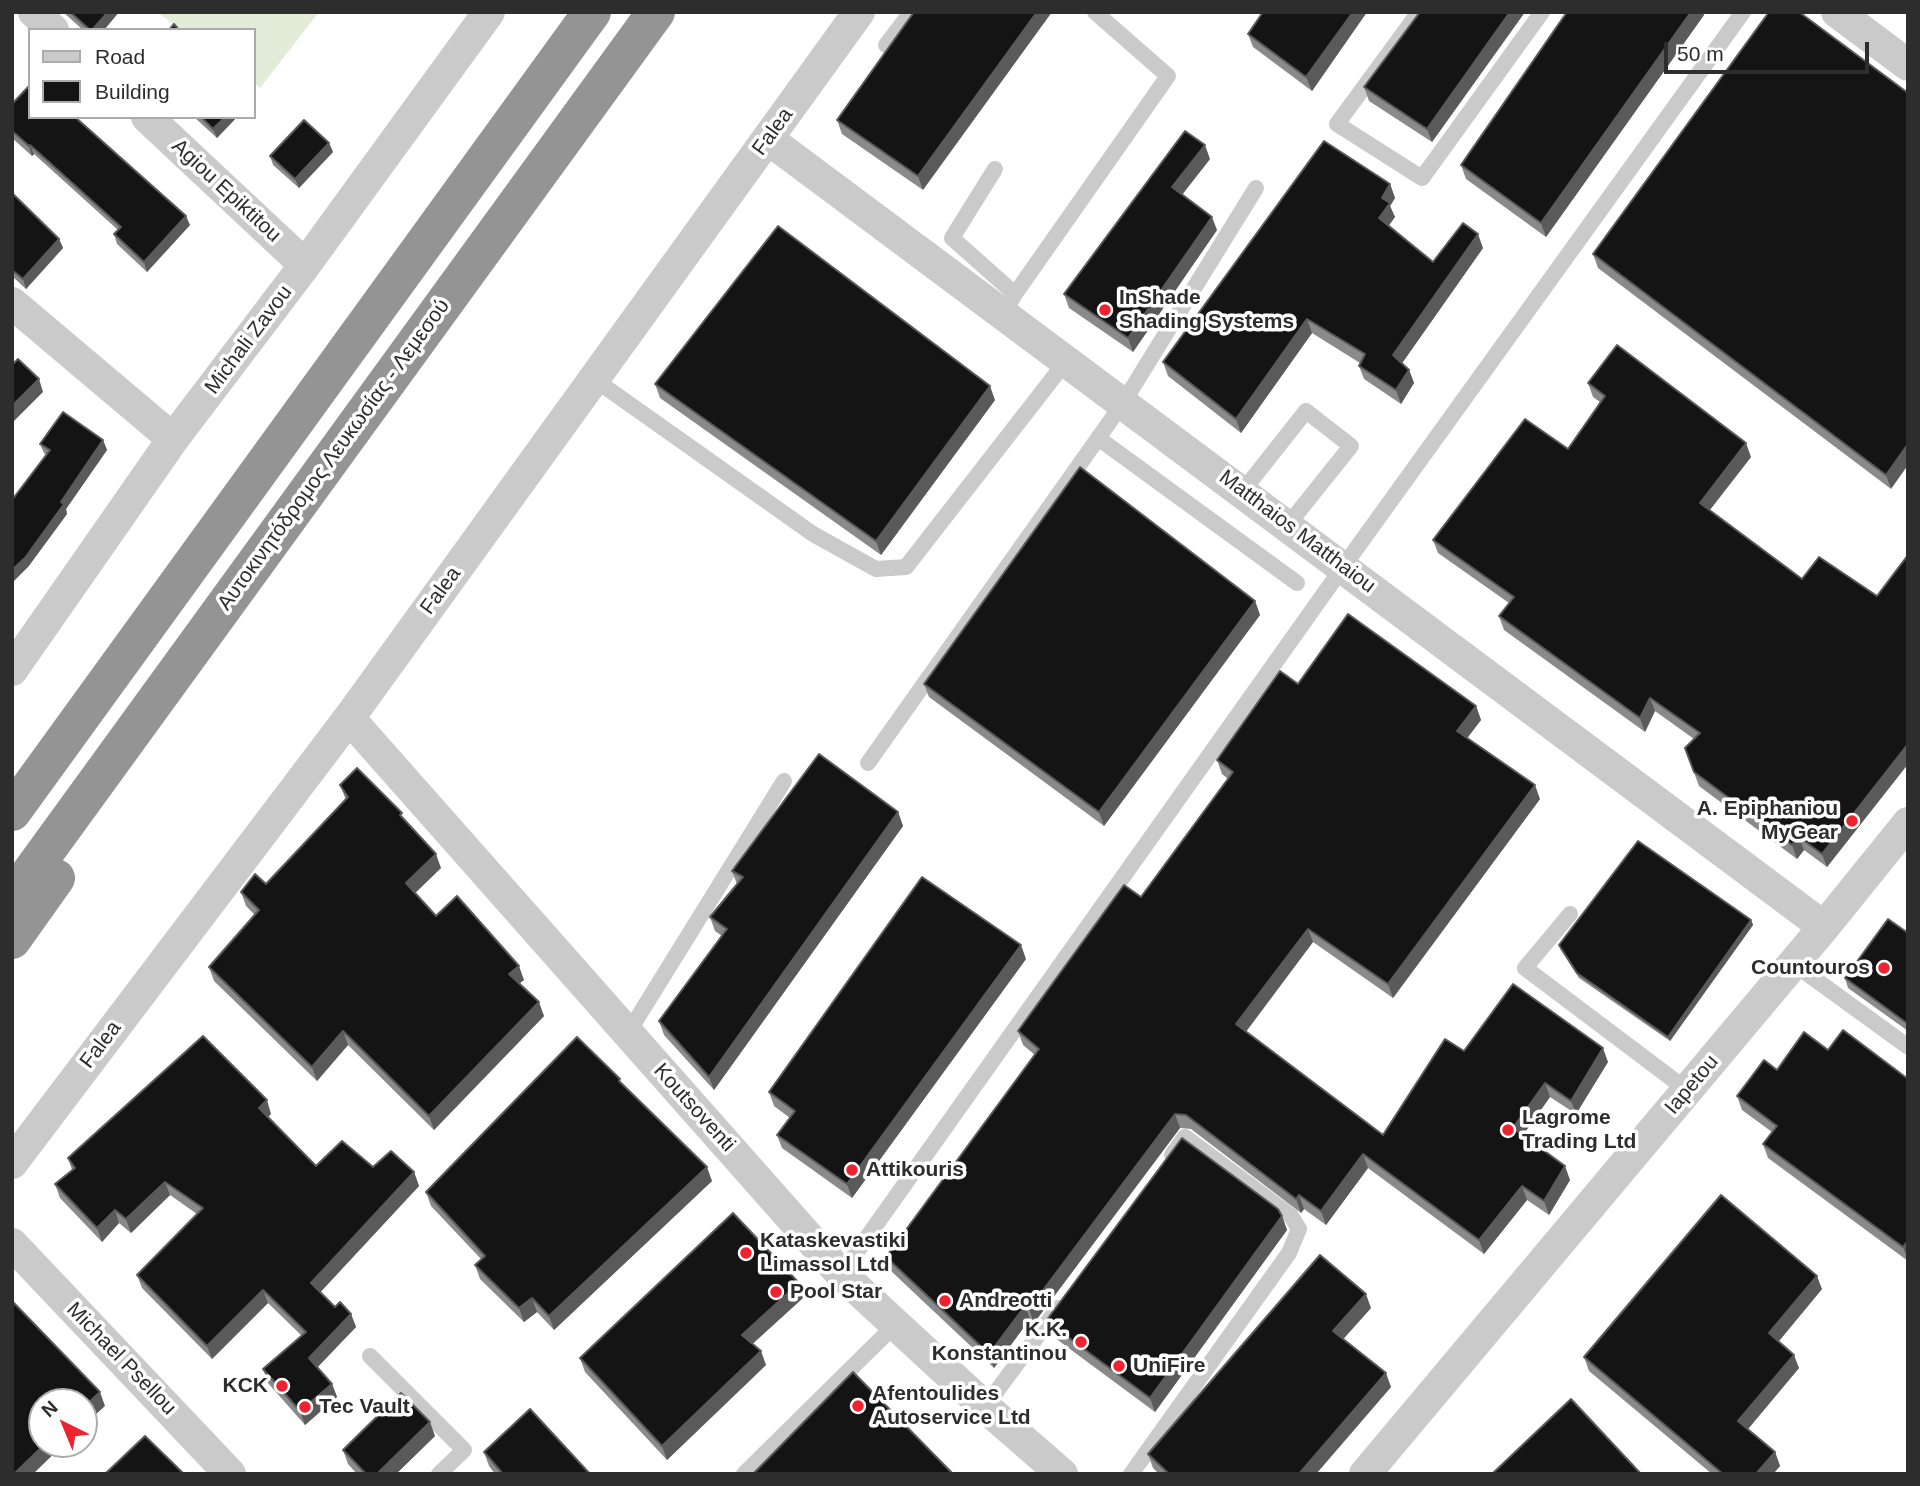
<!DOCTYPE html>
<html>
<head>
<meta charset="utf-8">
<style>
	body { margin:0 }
	#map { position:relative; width:1920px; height:1486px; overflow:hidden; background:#fff; font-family:Arial,sans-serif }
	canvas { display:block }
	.frame { position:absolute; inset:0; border:14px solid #2d2d2d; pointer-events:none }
	.legend { position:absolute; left:28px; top:28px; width:228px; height:91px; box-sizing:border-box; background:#fff; border:2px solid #ababab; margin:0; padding:9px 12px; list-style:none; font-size:21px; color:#2d2d2d }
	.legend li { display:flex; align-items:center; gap:14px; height:35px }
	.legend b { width:35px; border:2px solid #ababab }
	.north { position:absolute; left:28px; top:1388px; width:70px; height:70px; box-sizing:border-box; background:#fff; border:2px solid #ababab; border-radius:50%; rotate:317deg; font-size:19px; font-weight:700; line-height:28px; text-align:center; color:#2d2d2d }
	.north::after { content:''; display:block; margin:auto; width:24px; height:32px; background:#ef2330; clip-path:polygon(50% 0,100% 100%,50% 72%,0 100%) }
	.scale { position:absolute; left:1664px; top:42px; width:205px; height:32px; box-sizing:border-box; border:4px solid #2d2d2d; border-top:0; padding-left:9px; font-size:21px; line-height:24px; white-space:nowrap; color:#2d2d2d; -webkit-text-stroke:5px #fff; paint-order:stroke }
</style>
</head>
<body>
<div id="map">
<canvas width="1920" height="1486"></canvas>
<div class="frame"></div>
<ul class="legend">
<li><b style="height:9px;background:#cacaca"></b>Road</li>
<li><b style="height:19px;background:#141414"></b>Building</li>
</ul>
<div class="north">N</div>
<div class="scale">50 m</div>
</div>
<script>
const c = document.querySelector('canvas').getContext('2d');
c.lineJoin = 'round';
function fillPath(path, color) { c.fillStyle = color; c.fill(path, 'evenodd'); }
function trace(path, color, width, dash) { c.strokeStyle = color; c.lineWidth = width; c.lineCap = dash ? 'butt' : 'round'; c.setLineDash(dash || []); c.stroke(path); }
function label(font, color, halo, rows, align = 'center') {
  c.font = font + ' Arial,sans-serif'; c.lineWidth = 7; c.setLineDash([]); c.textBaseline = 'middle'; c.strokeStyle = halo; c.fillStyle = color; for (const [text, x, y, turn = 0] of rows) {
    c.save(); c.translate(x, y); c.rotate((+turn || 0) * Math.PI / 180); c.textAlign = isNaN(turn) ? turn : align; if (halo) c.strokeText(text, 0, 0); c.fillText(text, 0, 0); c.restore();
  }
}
fillPath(new Path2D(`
	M157,12h162l-59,76 -6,-5v-53h-73z`), '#e3ebd9');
trace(new Path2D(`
	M1419,12l-82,112 85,54 120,-166
	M886,45l25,-33
	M995,169l-43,69 63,56 -5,8
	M1015,294l153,-218 -73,-64
	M594,379l219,155 63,35 30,-2 161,-207
	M1098,438l199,145
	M1242,492l64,-81 45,35 -64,80
	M868,763l255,-360 133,-215
	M1570,914l-45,54 162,122
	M1794,964l113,82
	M628,1033l156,-252
	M841,1274l502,-707 400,-555
	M370,1356l94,94 -25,24
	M985,1407l73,-99
	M744,1474l152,-150
	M1131,1474l158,-221 10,-24 -8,-13 -106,-79 -13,18`), '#cacaca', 16);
trace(new Path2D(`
	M34,12l19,18
	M1837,12l71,53
	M147,117l158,148
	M768,139l1056,788
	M12,303l161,136
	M12,670l161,-231 132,-174 184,-253
	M349,718l492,556 144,133 77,67
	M12,1163l337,-445 510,-706
	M12,1244l218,230
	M1365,1474l459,-547 84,-104`), '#cacaca', 32);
trace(new Path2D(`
	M12,812l580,-800
	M12,898l644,-886
	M12,940l44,-62`), '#949494', 38);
fillPath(new Path2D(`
	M63,12h56l-15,18h-21z
	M914,12l9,178 -81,-56 -5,-14z
	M1263,12h104l-55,79 -59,-44 -5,-13z
	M1420,12h105l-93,130 -63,-41 -5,-14z
	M1769,12l122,477 -293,-221 -5,-14z
	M1704,15l-158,222 -80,-58 -5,-14z
	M12,104l178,121 -43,47 -30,-28 -3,-10 4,-4 -84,-76 -2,2 -20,-18z
	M194,117h43l-20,21z
	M329,143l4,9 -34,36 -26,-23 -3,-9z
	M1210,159l-28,36 35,35 -84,122 -64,-44 -5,-14z
	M1390,184l5,14 -5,8 5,11 -6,8 44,37 50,-14 -81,115 7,7 5,13 -13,21 -37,-25 -5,-13 1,-3 -48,-30 -71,100 -73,-57 -5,-14z
	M12,193l47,46 4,9 -37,41 -14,-13z
	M1588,383l163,74 -41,53 92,69 75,17 31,-41v209l-81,103 -23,-17 -7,9 -98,-73 -14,-38 9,-9 -39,-28 -10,21 -141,-102 -5,-14 10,-13 -71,-50 -5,-13 135,-91 32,-47 -7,-5z
	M655,384l340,16 -114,155 -221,-157z
	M103,440l4,10 -41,59 1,5 -39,53 18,-112 -2,-2 -4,-9z
	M1255,601l5,14 -156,211 -175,-129 -5,-13z
	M1298,684l178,22 5,14 -14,18 73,61 -147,199 -80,-56 -67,90 137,103 81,-84 144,11 -32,52 -26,-17 -27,38 47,45 -21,35 -22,-15 -43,54 -116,-86 -42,57 -22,-16 -3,4 -110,-84 -11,-1 -146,195 -4,-4 -36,49 -103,-97 -5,-14 149,-202 -12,-10 -5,-14 123,-134 87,-118 -6,-5 -5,-14z
	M340,785l64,35 37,48 -26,25 21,23 88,64 -4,3 24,33 -110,114 -86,-85 -31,36 -103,-100 -5,-14 46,-52 -9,-9 -5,-14 25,-8 80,-84z
	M898,812l5,14 -189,264 -50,-55 -5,-14 63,-85 -7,-5 -5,-14 27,-33 -5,-13z
	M1751,920l2,5 -83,116 -91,-63 -18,-28 -2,-5z
	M1908,933v98l-60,-43 -3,-10z
	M1026,959l-174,239 -70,-50 -5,-13 13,-17 -16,-12 -5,-14z
	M1828,1050l80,29v182l-140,-103 -5,-14 9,-12 -30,-22 -5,-14 40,-26z
	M621,1084l91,97 -158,149 -17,-18 -13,10 -44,-43 -5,-14 6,-6 -50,-53 -5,-14z
	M271,1114l-3,3 48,49 57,1 41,5 5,14 -99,106 15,15 16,7 5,13 -39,40 15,17 5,13 -32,28 -37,-42 -5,-14 39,-33 -34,-33 -56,56 -70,-71 -5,-13 60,-61 -27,-19 -39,38 -12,-10 -17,19 -42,-44 -5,-14 17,-14 -4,-12z
	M1282,1216l5,14 -132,182 -104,-77 -5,-14z
	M799,1283l5,14 -52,47 14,21 -99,95 -82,-88 -5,-14z
	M1822,1289l-43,52 20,27 -51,61 27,23 5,14 -7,8h-61l-123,-103 -5,-14z
	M1371,1308l-28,31 48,48 -75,87h-157l-6,-6 -5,-14z
	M435,1436l-39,38h-39l-9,-10 -5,-14z
	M484,1452l106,22h-95l-6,-8z`), '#8a8a8a');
fillPath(new Path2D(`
	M108,12h11l-15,18h-12z
	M1037,12h15l-129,178 -5,-14z
	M1353,12h14l-55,79 -6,-14z
	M1510,12h15l-93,130 -5,-13z
	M1691,12h12l1,3 -158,222 -5,-14z
	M225,117h12l-20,21 -4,-9z
	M329,143l4,9 -34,36 -4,-9z
	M30,145l4,9 -2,2 -3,-10z
	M1205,145l5,14 -33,42 -5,-14z
	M1390,184l5,14 -5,8 5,11 -11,15 -5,-14 3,-20z
	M186,216l4,9 -43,47 -3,-10z
	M1212,217l5,13 -84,122 -5,-14z
	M1478,234l5,14 -85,121 -5,-14z
	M59,239l4,9 -37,41 -3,-10z
	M1307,319l5,14 -71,100 -5,-14z
	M1409,370l5,13 -13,21 -5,-14z
	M39,379l4,13 -31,31v-17z
	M990,386l5,14 -114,155 -5,-14z
	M103,440l4,10 -41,59 1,5 -39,53 -16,16v-13z
	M1746,443l5,14 -46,59 -5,-13z
	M1908,444v21l-17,24 -5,-14z
	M1255,601l5,14 -156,211 -5,-14z
	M1650,698l5,13 -10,21 -5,-14z
	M1476,706l5,14 -19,25 -5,-14z
	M1908,744v20l-81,103 -5,-13z
	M1535,785l5,14 -147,199 -5,-14z
	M898,812l5,14 -189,264 -5,-13z
	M1799,837l5,13 -7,9 -5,-14z
	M436,854l5,14 -30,29 -5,-14z
	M1751,920l2,5 -83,116 -2,-4z
	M1308,929l5,13 -72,96 -5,-14z
	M1021,945l5,14 -174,239 -5,-14z
	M519,966l5,14 -10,7 -5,-13z
	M539,1002l5,14 -110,114 -5,-14z
	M343,1031l5,14 -31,36 -5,-14z
	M1603,1048l5,14 -32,52 -5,-13z
	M1545,1083l5,14 -32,45 -5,-14z
	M267,1100l4,14 -7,7 -5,-13z
	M1175,1114l5,14 -146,195 -5,-14z
	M1363,1154l5,14 -42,57 -5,-14z
	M1565,1166l5,14 -21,35 -5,-14z
	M707,1167l5,14 -158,149 -5,-14z
	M414,1172l5,14 -103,111 -5,-14z
	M165,1182l5,13 -39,38 -5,-14z
	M1522,1186l5,14 -43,54 -5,-14z
	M1299,1195l5,14 -3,4 -5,-14z
	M115,1210l4,13 -17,19 -5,-14z
	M1282,1216l5,14 -132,182 -5,-14z
	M1908,1241v19l-5,-13z
	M1817,1276l5,13 -48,58 -5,-14z
	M799,1283l5,14 -57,52 -5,-14z
	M263,1290l5,13 -56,56 -5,-13z
	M1366,1294l5,14 -33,37 -5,-14z
	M532,1298l5,14 -13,10 -5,-14z
	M1025,1306l5,13 -36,49 -5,-14z
	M351,1314l5,13 -42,44 -5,-13z
	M761,1351l5,14 -99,95 -5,-14z
	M1794,1355l5,13 -56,67 -5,-14z
	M1386,1373l5,14 -75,87h-17z
	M332,1384l5,13 -32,28 -5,-14z
	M100,1392l5,14 -21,19v-18z
	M430,1422l5,14 -39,38h-19z
	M45,1444h19l-31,30h-19z
	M1775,1452l5,14 -7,8h-17z`), '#5a5a5a');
const building = new Path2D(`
	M70,12h38l-16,18h-2z
	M914,12h123l-119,164 -81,-56z
	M1263,12h90l-47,65 -58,-43z
	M1420,12h90l-83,117 -63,-42z
	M1567,12h124l-150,211 -80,-58z
	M1769,12h30l109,81v351l-22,31 -293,-221z
	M174,24l5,6h-10z
	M30,85v32h45l111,99 -42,46 -30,-28 7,-7 -91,-82 -1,1 -17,-15v-27z
	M201,117h24l-12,12z
	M304,120l25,23 -34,36 -25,-23z
	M1185,131l20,14 -33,42 40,30 -84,121 -64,-44z
	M1324,141l66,43 -8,14 8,5 -11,15 54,44 30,-39 15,11 -85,121 16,15 -13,20 -37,-24 6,-12 -58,-35 -71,100 -73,-57z
	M12,193l47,46 -36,40 -11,-9z
	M778,226l212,160 -114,155 -221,-157z
	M1617,345l129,98 -46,60 102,76 17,-22 58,39 31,-41v189l-86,110 -23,-17 -7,8 -98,-73 -9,-24 15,-15 -50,-35 -10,20 -141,-102 15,-19 -81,-57 92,-121 43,30 37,-53 -17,-13z
	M18,359l21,20 -27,27v-41z
	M63,412l40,28 -42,62 3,2 -39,54 -13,12v-70l38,-50 -10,-6z
	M1080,467l175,134 -156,211 -175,-128z
	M1348,614l128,92 -19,25 78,54 -147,199 -80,-55 -72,95 147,111 62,-96 19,12 49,-67 90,64 -32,53 -26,-18 -32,45 52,38 -21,35 -22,-15 -43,54 -116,-86 -42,57 -22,-16 -3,4 -110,-84 -11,-1 -146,195 -4,-3 -36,48 -103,-97 153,-208 -21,-18 106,-146 17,12 92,-125 -16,-12 63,-89 18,13z
	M819,754l79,58 -189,265 -50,-56 68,-92 -17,-12 33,-40 -11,-6z
	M357,768l45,45 -2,2 36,39 -30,29 30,33 21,-20 62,70 -10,8 30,28 -110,114 -86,-85 -31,36 -103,-100 50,-57 -18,-18 14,-18 11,10 82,-87 -8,-12z
	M1638,841l113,79 -83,117 -91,-64 -18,-28z
	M922,877l99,68 -174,239 -70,-49 18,-24 -26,-19z
	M1888,919l20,14v91l-63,-46z
	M1843,1030l65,49v162l-5,6 -140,-103 14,-18 -40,-30 27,-36 13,10 27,-38 24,18z
	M203,1036l64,64 -8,8 57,58 26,-25 31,26 18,-16 23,21 -103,111 24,24 5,-5 11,12 -42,44 23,26 -32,27 -37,-42 43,-37 -43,-42 -56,56 -70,-71 66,-67 -38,-26 -39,37 -11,-9 -18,18 -42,-44 20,-16 -7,-10z
	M577,1037l43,42 -1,2 88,86 -158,149 -17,-18 -13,10 -44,-43 10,-9 -59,-64z
	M1182,1138l96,71 4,7 -132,182 -104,-77z
	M1721,1195l96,81 -48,57 25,22 -56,66 37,31 -19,22h-33l-139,-117z
	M733,1213l66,70 -57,52 19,16 -99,95 -82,-88z
	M1320,1255l46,39 -33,37 53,42 -87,101h-130l-21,-20z
	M12,1301l88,91 -16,15v-5h-42v42h3l-31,30h-2z
	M853,1372l100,102h-200z
	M401,1393l29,29 -53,52h-11l-23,-24z
	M1571,1399l70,75h-149z
	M530,1409l60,65h-87l-19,-22z
	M145,1436l39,38h-79z`);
fillPath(building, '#141414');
trace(building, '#5a5a5a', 2);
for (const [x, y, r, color] of [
	[1105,310,7,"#ef2330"],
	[1852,821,7,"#ef2330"],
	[1884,968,7,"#ef2330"],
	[1508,1130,7,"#ef2330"],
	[852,1170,7,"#ef2330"],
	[746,1253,7,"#ef2330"],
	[776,1292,7,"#ef2330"],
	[945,1301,7,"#ef2330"],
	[1081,1342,7,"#ef2330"],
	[1119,1366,7,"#ef2330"],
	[282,1386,7,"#ef2330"],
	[858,1406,7,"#ef2330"],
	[305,1407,7,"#ef2330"]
]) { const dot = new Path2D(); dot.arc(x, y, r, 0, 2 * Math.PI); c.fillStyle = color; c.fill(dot); trace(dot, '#fff', 2.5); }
label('21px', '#2d2d2d', '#fff', [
	["Falea",773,132,-54],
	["Agiou Epiktitou",226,191,43],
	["Michali Zavou",249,340,-53],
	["Αυτοκινητόδρομος Λευκωσίας - Λεμεσού",334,455,-54],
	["Matthaios Matthaiou",1297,532,37],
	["Falea",441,591,-54],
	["Falea",101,1045,-53],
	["Iapetou",1692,1085,-50],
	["Koutsoventi",694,1108,48],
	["Michael Psellou",121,1359,46]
]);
label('bold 21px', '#2d2d2d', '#fff', [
	["InShade",1119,298],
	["Shading Systems",1119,322],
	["A. Epiphaniou",1838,809,"right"],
	["MyGear",1838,833,"right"],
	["Countouros",1870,968,"right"],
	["Lagrome",1522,1118],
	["Trading Ltd",1522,1142],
	["Attikouris",866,1170],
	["Kataskevastiki",760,1241],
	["Limassol Ltd",760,1265],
	["Pool Star",790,1292],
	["Andreotti",959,1301],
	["K.K.",1067,1330,"right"],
	["Konstantinou",1067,1354,"right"],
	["UniFire",1133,1366],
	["KCK",268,1386,"right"],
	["Afentoulides",872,1394],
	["Autoservice Ltd",872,1418],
	["Tec Vault",319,1407]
], 'left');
</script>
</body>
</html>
